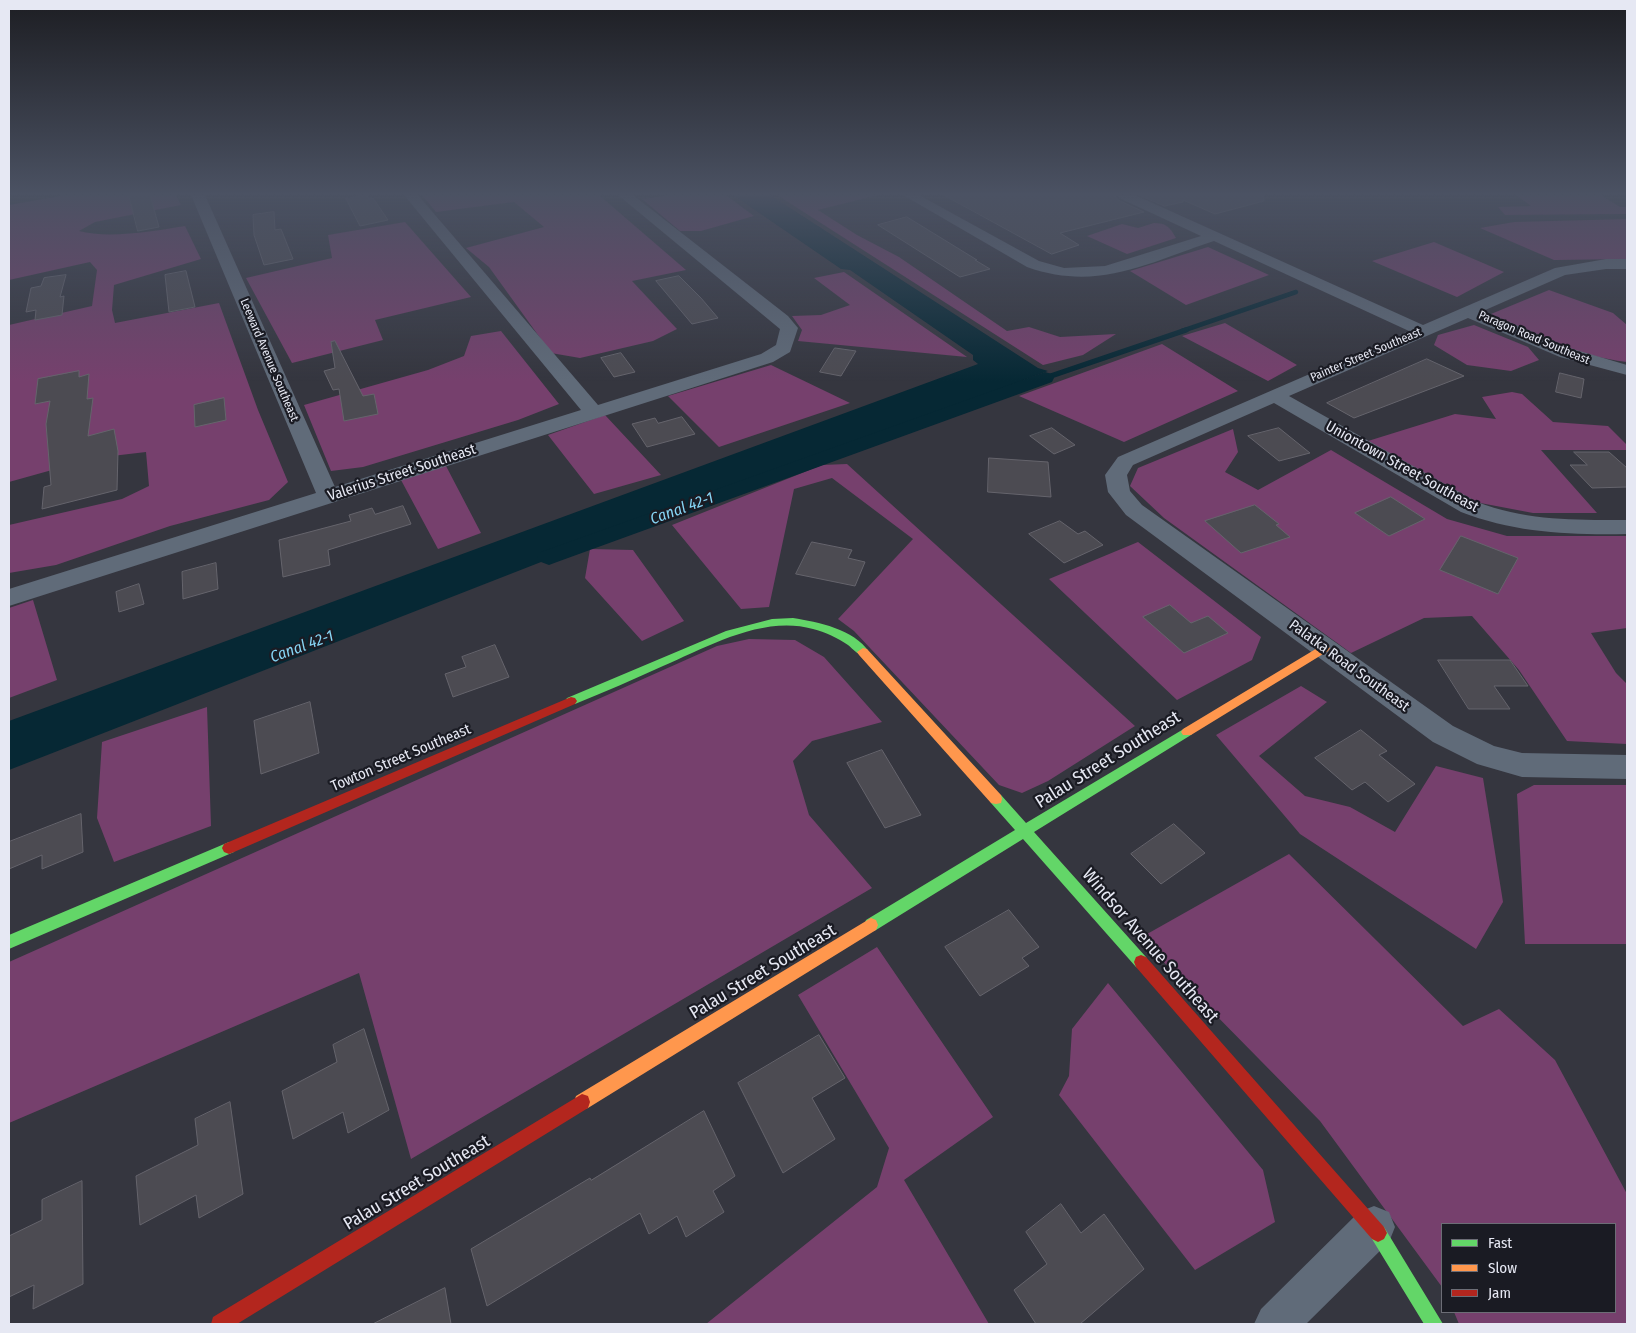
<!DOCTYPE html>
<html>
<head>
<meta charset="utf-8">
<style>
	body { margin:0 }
	#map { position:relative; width:1636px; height:1333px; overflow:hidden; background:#35363f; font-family:"Fira Sans Condensed",sans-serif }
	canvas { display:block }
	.frame { position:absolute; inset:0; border:10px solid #e6e8f3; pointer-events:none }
	.legend { position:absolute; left:1441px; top:1223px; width:175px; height:90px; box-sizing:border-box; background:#1a1b23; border:1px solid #6c6d76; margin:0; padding:6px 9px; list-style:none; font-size:15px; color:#e6e8f3 }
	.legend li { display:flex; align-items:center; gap:10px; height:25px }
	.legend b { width:25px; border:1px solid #6c6d76 }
</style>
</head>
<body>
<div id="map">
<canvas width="1636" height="1333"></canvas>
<div class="frame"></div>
<ul class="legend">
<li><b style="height:6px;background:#63d668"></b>Fast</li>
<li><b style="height:6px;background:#ff974d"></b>Slow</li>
<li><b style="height:6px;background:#b3261e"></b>Jam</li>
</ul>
</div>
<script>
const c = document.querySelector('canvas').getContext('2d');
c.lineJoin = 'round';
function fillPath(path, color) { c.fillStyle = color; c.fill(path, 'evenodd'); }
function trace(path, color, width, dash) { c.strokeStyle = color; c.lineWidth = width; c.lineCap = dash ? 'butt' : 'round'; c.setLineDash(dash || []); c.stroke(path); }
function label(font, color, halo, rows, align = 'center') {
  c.font = font + ' "Fira Sans Condensed",sans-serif'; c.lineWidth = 4.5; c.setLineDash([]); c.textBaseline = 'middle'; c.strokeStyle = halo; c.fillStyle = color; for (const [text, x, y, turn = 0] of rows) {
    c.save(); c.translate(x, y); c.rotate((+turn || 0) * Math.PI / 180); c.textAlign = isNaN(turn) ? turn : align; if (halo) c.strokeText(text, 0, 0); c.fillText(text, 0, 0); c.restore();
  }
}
fillPath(new Path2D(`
	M65,195h111l5,10 -86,17 -16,9c29,8 76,0 106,-5l16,33 -87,26 -2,25 3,13 104,-20 39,107 30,72 -19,18 -99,26 -114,39 -47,8v-48l113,-26 27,-13 -3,-34 -51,6 -86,24v-157l83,-19 5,-36 -7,-8 -81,18v-75z
	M422,195h177l87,75 -54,11 45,48 -24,12 -73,17 -29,-5 -62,-86 -23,-19 78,-21 -30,-25 -78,10z
	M670,195h56l28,21 -53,15h-21l-38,-32z
	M777,195h101l-60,15 39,25 42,22 108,74 22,-4 31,10 56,-3 -33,21 -40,10z
	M1516,195h85l19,12h7v7l-122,1 -7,-8 33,-1z
	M1627,219v40l-73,1 -74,-32 34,-6z
	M405,222l66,75 -96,23 8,20 -91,23 -46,-85 86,-20 -4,-23z
	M1154,223c12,0 16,4 22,15l-49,16 -40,-18 35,-12 16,4z
	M1434,242l70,30 -47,25 -85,-36z
	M1208,247l61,28 -83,30 -56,-34z
	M844,272l123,85 -169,-16 4,-11 -10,-14 29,-1 29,-10 -36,-27z
	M1549,290l64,23 14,12v37c-51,-6 -90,-27 -136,-48z
	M1225,323l72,42 -29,16 -86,-45z
	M1474,325l54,22 11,13 -28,11 -44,-6 -33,-20 4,-10z
	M501,331l58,73 -41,16 -155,47 -32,4 -27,-66 124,-35 36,-14 7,-20z
	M1162,344l76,47 -114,51 -105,-46z
	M771,365l79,38 -131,44 -51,-51z
	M1512,392l10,2 31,28 55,4 19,19v5h-86l56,63h-64l-58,-11 -107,-61 87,-27 41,5 -14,-22z
	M605,415l56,60 -67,19 -46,-59z
	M1233,429l5,23 -13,20 33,18 73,-40 116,69 60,17h120v92l-36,5 25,40 11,11v60l-60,-3 -48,-71 -47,-54 -48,2 -73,35 -187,-135 -34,-32 8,-18z
	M847,464l288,262 -87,55 -26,12 -23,-8 -145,-154 -16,-12 75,-80 -81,-61 -38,11 -25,118 -28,2 -69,-84 150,-60z
	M446,466l35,67 -43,16 -37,-69z
	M1138,542l123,95 -9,23 -75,40 -128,-121z
	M590,549l43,1 51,71 -42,20 -57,-63z
	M33,600l24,80 -48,18v-90z
	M749,639l46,1 29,17 58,65 -70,19 -19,20 16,54 63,73 -461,271 -52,-186 -350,150v-161l708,-316z
	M1301,686l26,16 -68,54 46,40 45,11 45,25 41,-66 47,12 20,124 -27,47 -176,-115 -84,-99z
	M207,707l4,119 -97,36 -17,-44 5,-76z
	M1534,785h93v159h-102l-8,-150z
	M1289,854l174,172 36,-17 56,51 72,134v130h-168l-5,-12h161v-88h-173v63l-122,-166 -180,-183z
	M877,947l116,170 -89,63 85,144h-283l171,-137 12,-39 -91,-153z
	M1108,983l155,187 12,52 -80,48 -136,-175 10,-19 3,-47z`), '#76406d');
fillPath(new Path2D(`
	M733,195h37l268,173 10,3 -462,172 -4,3 -573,224v-49l969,-357 -5,-4v-5l-123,-85 -9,-1z`), '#062834');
trace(new Path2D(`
	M1182,331l114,-39`), '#062834', 4.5);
trace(new Path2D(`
	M1045,378l141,-48`), '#062834', 5.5);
fillPath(new Path2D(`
	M1045,372l7,2 2,4 -2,4 -495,180 -8,3 -8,-3 -4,-5 4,-5z`), '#062834');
const building = new Path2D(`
	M129,195h21l9,32 -21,4z
	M367,195l2,4 4,-1 15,22 -28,6 -14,-27z
	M944,195h171l3,5 26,12 -84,21 19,12 -27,9z
	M1139,195h124l1,6 -49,13 -32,-14v2l-18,4z
	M274,212l1,18 6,-1 12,30 -29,6 -10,-30 -1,-20z
	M907,217l70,43h-2l15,9 -30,8 -82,-52z
	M186,271l9,36 -26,5 -4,-37z
	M66,275l-6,22 4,-1 -2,19 -27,5 1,-10 -10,2 5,-24 10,-2 3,-8z
	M679,276l22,22 17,20 -26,6 -36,-43z
	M335,341l28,55 11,-2 4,20 -34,7 -5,-32 -6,1 -9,-19 11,-3 -4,-26z
	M835,348l21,3 -15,25 -21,-4z
	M621,353l14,19 -21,5 -13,-19z
	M1427,359l37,17 -110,42 -27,-15z
	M79,371v6l10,-3 -2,25 6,-1 -5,38 26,-7 4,22 -1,39 -75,19 2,-22 7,-2 -5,-61 4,-23 -15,3 3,-25z
	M1560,373l24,6 -3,19 -25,-6z
	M224,398l2,22 -31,7 -1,-22z
	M682,417l13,17 -48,13 -15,-23 23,-6 3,5z
	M1052,428l23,17 -21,9 -24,-18z
	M1279,428l31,25 -31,8 -31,-25z
	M1574,452h35l18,16v19l-35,1 -22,-23h17z
	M989,458l59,4 3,35 -63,-5z
	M1391,497l34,22 -36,17 -34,-23z
	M1255,505l24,19 -3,1 14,12 -49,16 -36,-32z
	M403,506l8,18 -83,26 2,15 -47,12 -4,-37 72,-19 -2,-6 23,-7 3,6z
	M1060,521l18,13 7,-3 18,14 -39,18 -35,-29z
	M1461,536l57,22 -20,36 -58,-24z
	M812,542l40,8 -4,8 17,4 -10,24 -59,-12z
	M216,563l2,26 -35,10 -1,-27z
	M139,584l5,20 -25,8 -3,-20z
	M1170,605l21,18 17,-7 20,17 -44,20 -41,-36z
	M495,645l14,32 -56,20 -8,-23 21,-7 -4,-10z
	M1438,660h72l18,26h-34l16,23h-41z
	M310,702l9,51 -58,21 -7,-53z
	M1361,730l26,21 -8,4 36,29 -27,18 -23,-20 -13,8 -37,-32z
	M882,750l39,65 -36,13 -38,-65z
	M81,814l2,38 -41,17v-14l-33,14v-27z
	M1174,824l31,29 -44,31 -30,-30z
	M1009,910l30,37 -17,11 7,8 -49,30 -35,-49z
	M364,1029l25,81 -41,23 -5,-21 -50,27 -11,-48 55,-29 -4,-17z
	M819,1035l26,43 -33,20 23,41 -52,34 -45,-90z
	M230,1102l13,92 -44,24 -3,-23 -56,30 -4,-49 62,-31 -3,-26z
	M704,1111l31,65 -22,15 11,21 -38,25 -9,-21 -28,18 -9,-21 -153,93 -16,-57 119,-71 1,2z
	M82,1181l1,103 -50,25 1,-24 -25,12v-61l33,-16v-20z
	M1061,1204l20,29 23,-19 40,55 -64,55h-44l-22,-34 33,-26 -21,-32z
	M445,1288l6,36h-78z`);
fillPath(building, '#4c4b52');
trace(building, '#65646c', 1);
fillPath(new Path2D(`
	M191,195h14l130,292 246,-77 -177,-215h14l180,210 163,-51 15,-9 4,-16 -162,-134h15l155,121 10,12 -8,24 -17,10 -764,244v-17l307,-96z
	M903,195h16l120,66 25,7 41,-2 96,-30 -82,-38 -2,-3h18l288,130 132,-57 51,-9h21v10h-21l-41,6 -82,36 90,38 54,16v10l-67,-18 -92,-39 -179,78 188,106c50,19 97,18 150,18v14c-57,1 -112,-1 -166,-22l-187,-109 -141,62 -6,10 3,16 12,14 311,221 41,20 28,7 105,2v24l-105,-2 -45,-13 -44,-22 -307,-227 -18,-23 -3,-17 13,-18 291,-126 -195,-90c-67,22 -116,51 -187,26z
	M1374,1206l15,6 6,15 -6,15 -83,82h-52l7,-15 98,-97z`), '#606b79');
fillPath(new Path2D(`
	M793,618c25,4 61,11 76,34l-6,4c-6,-2 -10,-7 -15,-11 -10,-7 -23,-13 -35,-16 -51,-14 -105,18 -150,37 -29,13 -58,26 -88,38h-8l-2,-3 2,-3 159,-67 46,-12z
	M1187,727l4,2 2,3 -2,3 -157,97 112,125 2,5 -2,5 -5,2 -5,-2 -113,-128 -147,91 -5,2 -5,-2 -2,-5 2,-5 149,-90 -24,-27 -1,-4 1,-4 5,-1 5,1 25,28z
	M229,842l5,2 2,4 -2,4 -225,97v-14z
	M1378,1224l6,3 59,97h-19l-52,-85 -3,-6 3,-6z`), '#63d668');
fillPath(new Path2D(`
	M1324,644l6,4 -2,3 -137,84h-8l-2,-3 2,-3z
	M863,648l4,1 134,146 1,4 -1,4 -5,1 -5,-1 -132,-148 -2,-3z
	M871,918l5,2 2,5 -2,5 -288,178 -6,2 -6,-2 -2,-6 2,-6z`), '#ff974d');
fillPath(new Path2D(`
	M571,697l4,1 2,3 -2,3 -341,148 -5,2 -5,-2 -2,-4 2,-4z
	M1141,955l5,2 238,270 3,6 -3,6 -6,3 -6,-3 -236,-272 -2,-5 2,-5z
	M582,1094l6,2 2,6 -2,6 -351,216h-26l2,-7z`), '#b3261e');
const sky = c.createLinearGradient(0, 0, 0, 381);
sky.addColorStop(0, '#1d1e23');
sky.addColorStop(0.51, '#4b5263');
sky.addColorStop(1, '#4b526300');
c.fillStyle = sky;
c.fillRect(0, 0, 1636, 381);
label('12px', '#e6e8f3', '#1a1b23', [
	["Paragon Road Southeast",1534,338,23],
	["Painter Street Southeast",1366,355,-23],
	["Leeward Avenue Southeast",269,360,67]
]);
label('15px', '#e6e8f3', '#1a1b23', [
	["Uniontown Street Southeast",1402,467,29],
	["Valerius Street Southeast",402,473,-18],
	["Palatka Road Southeast",1349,666,36],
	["Towton Street Southeast",401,758,-23]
]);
label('italic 16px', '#86d5f5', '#1a1b23', [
	["Canal 42-1",682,509,-20],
	["Canal 42-1",302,647,-20]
]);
label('18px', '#e6e8f3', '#1a1b23', [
	["Palau Street Southeast",1108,760,-32],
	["Windsor Avenue Southeast",1150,946,49],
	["Palau Street Southeast",763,972,-31],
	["Palau Street Southeast",417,1183,-31]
]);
</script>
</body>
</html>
